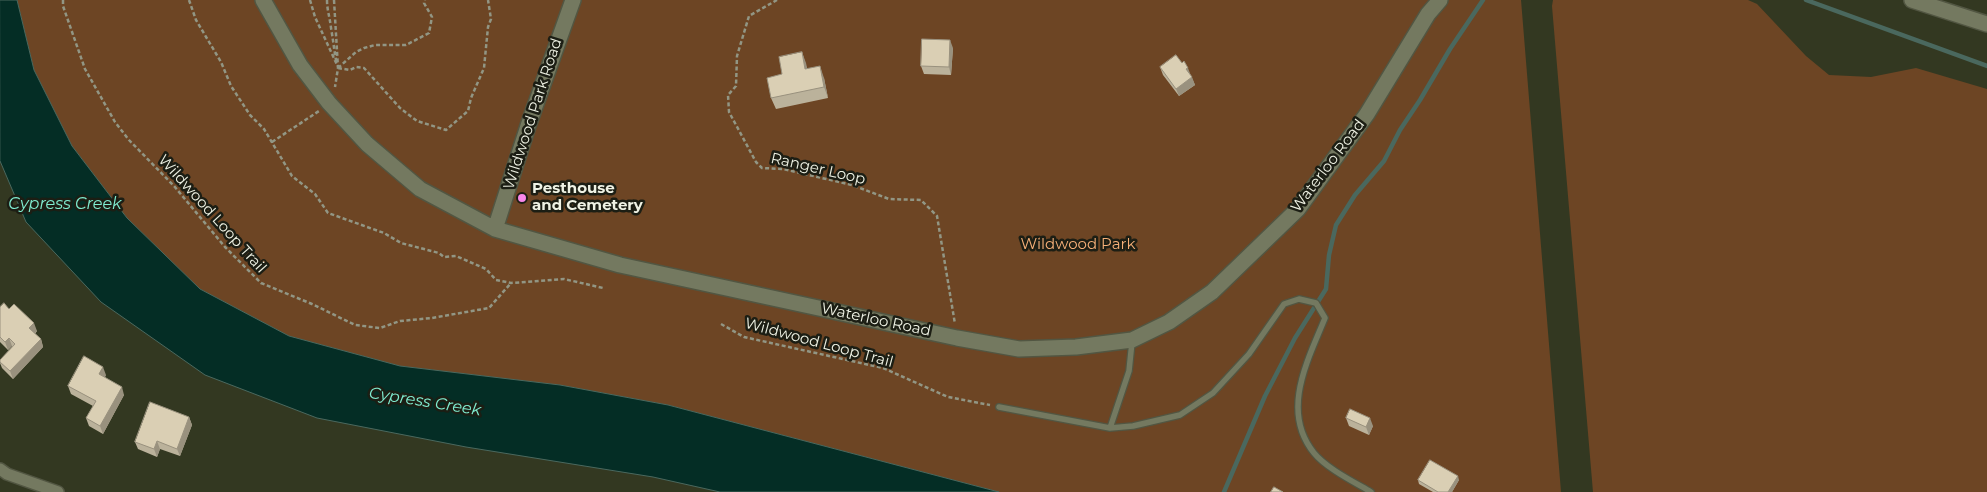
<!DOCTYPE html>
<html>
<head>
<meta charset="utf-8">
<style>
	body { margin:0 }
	canvas { display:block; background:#333821 }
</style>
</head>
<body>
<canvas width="1987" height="492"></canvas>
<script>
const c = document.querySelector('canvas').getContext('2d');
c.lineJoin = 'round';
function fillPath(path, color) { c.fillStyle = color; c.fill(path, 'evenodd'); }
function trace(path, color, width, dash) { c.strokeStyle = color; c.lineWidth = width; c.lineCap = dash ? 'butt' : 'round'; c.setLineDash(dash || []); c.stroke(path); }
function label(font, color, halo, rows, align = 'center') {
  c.font = font + ' Montserrat,sans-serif'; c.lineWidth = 5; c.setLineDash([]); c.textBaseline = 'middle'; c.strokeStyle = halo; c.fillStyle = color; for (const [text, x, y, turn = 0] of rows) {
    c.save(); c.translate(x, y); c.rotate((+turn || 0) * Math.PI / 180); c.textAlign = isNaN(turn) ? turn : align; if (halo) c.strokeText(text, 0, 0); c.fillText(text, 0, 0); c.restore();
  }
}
fillPath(new Path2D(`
	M17,0h1504l40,492h-562l-331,-87 -108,-20 -160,-19 -111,-30 -89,-47 -73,-71 -55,-72 -38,-76z
	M1553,0h195l9,4 49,52 23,19 42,2 45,-9 71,21v403h-394l-41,-486z`), '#6d4524');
const water = new Path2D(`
	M0,0h17l17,70 38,76 55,72 73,71 89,47 111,30 160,19 108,20 331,87h-279l-67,-15 -187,-30 -149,-29 -112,-43 -104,-73 -75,-80 -26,-61z`);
fillPath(water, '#042d25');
trace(water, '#4a685e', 1);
trace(new Path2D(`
	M1806,0l181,66
	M1224,492l41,-96 30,-58 31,-49 3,-34 7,-30 19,-30 29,-34 16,-31 20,-30 30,-51 33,-49`), '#4a685e', 4.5);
const service = new Path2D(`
	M1132,342l-3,29 -19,57 23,-2 47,-11 33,-22 36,-39 35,-50 15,-5 17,4 9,15c-17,42 -45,93 -11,135 12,15 40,29 57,39
	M999,407l111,21`);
const minor = new Path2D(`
	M0,469l7,5 51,18`);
const tertiary = new Path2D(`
	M263,0l37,65 29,38 38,41 53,45 75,40 125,36 337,73 62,11 57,-2 56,-7 37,-18 43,-30 86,-83 69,-95 61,-100 12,-14
	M1912,0l75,24
	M495,229l33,-103 45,-126`);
trace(service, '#525642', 8);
trace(minor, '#525642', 14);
trace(tertiary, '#525642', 18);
trace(new Path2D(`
	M63,0v6l22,63 30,53 14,18 45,46 51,61 36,36 51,21 43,21 25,3 20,-7 32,-3 57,-10 22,-25
	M189,0l7,20 25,42 10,24 19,29 14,14 28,47 23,18 13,19 56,20 17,10 38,10 5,4 12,-1 30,13 10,11 15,3 53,-4 39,9
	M310,0l5,17 23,50
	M327,0c0,10 3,18 4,28 2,11 3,21 5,32
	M334,0l4,68 -3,19
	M777,0l-28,16 -12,40 -1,30 -8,9 1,17 27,50 6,6 21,1 69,16 37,14 32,1 16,16 18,108
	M338,68l12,2 6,-3 8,1 36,40 17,13 29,9 22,-19 3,-13 13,-30 4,-41 3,-8 -3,-19
	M338,68l18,-16 8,-4 11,-3h31l23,-12 3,-16 -8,-14 1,-3
	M272,142l47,-31
	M721,324l23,13 139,31 65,29 42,8`), '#929684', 2.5, [4, 2.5]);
trace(service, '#747960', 5.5);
trace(minor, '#747960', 11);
trace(tertiary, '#747960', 15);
fillPath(new Path2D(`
	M953,48l-2,27 -27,-1 -3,-8z
	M802,52l5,17 17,9 4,20 -52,11 -5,-11 11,-24z
	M1160,67l31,9 4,9 -16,11 -16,-21z
	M0,307l9,2 28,22 -2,3 6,5 2,8 -30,32 -11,-11 -2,-5v-3l12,-13v-1l-4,4 -8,-8z
	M106,375l-1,2 19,18 -21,39 -14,-8 -3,-8 7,-12 -22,-12 -3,-8z
	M189,417l3,8 -12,31 -20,-7 -3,8 -19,-8 -3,-7z
	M1346,418l27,8 -4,9 -20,-9z
	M1418,480h41l-7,12h-19l-14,-8z`), '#bbb29b');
fillPath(new Path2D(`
	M950,40l3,8 -2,27 -2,-8z
	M802,52l4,11 4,18 -5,-12z
	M820,66l4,12 4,20 -4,-11z
	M1188,68l3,8 -5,-7z
	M1192,77l3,8 -16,11 -3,-7z
	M34,323l3,8 -5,5 -3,-8z
	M9,338l3,8 -4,4 -3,-8z
	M41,339l2,8 -30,32 -3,-8z
	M103,367l3,8 -4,7 -3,-8z
	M122,387l2,8 -21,39 -3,-8z
	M189,417l3,8 -12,31 -3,-7z
	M1370,418l3,8 -4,9 -3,-8z
	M157,441l3,8 -3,8 -3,-8z
	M1458,476l1,4 -7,12h-4z`), '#99917e');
const building = new Path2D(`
	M922,39l28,1 -1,27 -28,-1z
	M802,52l3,17 15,-3 4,21 -53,11 -4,-20 15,-4 -3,-17z
	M1176,55l6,8 2,-2 4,7 -2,1 6,8 -16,12 -16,-22z
	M4,303l5,6 5,-5 20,19 -5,5 12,11 -31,32 -10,-9v-2l15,-16 -6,-6 -4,4 -5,-5v-30z
	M84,356l19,11 -4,7 23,13 -22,39 -14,-8 10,-17 -28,-15z
	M150,402l39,15 -12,32 -20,-8 -3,8 -19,-7z
	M1350,409l20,9 -4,9 -20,-9z
	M1430,460l28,16 -10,16h-10l-20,-12z
	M1274,487l9,5h-12z`);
fillPath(building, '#dacfb4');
trace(building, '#99917e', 1);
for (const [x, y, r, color] of [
	[522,198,5,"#f987e9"]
]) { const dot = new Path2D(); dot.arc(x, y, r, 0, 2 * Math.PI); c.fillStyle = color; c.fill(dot); trace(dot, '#1c1e14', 2); }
label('15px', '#eff2e4', '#1c1e14', [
	["Wildwood Park Road",533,114,-72],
	["Waterloo Road",1328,166,-53],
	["Ranger Loop",818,169,13],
	["Wildwood Loop Trail",212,214,48],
	["Waterloo Road",876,320,12],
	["Wildwood Loop Trail",819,343,15]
]);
label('bold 15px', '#eff2e4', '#1c1e14', [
	["Pesthouse",532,189],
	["and Cemetery",532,206]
], 'left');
label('15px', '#f6b078', '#1c1e14', [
	["Wildwood Park",1078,245]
]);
label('italic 16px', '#81eed2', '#1c1e14', [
	["Cypress Creek",65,204],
	["Cypress Creek",425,402,9]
]);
</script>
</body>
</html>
